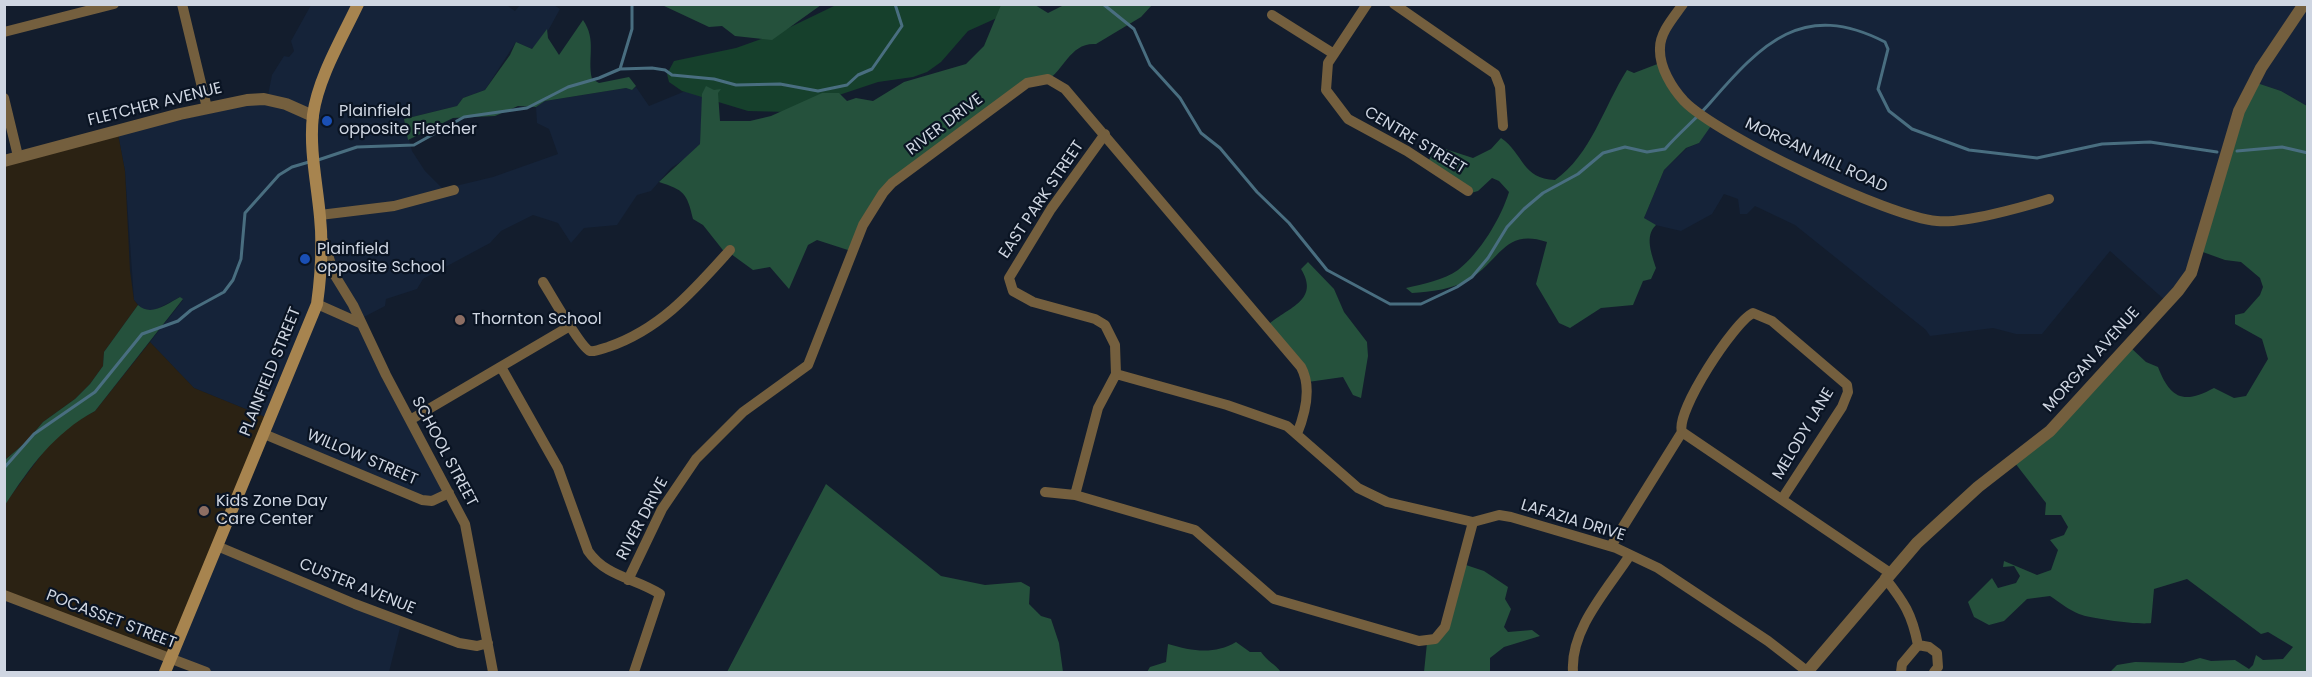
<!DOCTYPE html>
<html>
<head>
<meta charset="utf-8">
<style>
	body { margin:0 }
	#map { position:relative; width:2312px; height:677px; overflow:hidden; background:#131d2d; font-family:Poppins,sans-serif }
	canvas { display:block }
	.frame { position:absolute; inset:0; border:6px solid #cfd6e2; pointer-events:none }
</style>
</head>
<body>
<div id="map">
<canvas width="2312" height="677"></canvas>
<div class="frame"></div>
</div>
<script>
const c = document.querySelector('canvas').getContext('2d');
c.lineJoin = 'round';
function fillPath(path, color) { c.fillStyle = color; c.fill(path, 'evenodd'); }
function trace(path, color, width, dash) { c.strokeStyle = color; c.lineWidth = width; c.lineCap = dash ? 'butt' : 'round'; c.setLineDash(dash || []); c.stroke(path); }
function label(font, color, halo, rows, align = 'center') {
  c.font = font + ' Poppins,sans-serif'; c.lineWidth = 4.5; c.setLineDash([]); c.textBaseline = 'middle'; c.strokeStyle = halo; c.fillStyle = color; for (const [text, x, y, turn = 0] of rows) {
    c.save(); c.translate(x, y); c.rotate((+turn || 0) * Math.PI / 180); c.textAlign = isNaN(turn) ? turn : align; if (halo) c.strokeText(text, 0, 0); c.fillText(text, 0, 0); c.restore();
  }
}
fillPath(new Path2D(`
	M505,4l10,7 5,-6h34l6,4 -11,20 -17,20 -16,-7 -31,48 -22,8 -6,8 -53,13 8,32 13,20 18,18 50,-12 65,-23 -9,-25 -12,-6 -1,-16 9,-6 81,-13 6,2 4,-3 13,19 34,-14 20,-1 -3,53 -12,13 -17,11 -20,23 -14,4 -20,30 -33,3 -13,15 -13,-20 -25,-8 -32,16 -11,12 -67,36 -6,10 -31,10 -1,7 -23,12 86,172 -14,11 -166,-64 2,-18 -76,-31 -44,-46 33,-42 -3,-3 -27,14 -11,-2 -8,-9 -9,-129 -7,-37 149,-34 5,-25 12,-19 5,1 5,-6 -3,-10 20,-36z
	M1684,5h623v101l-26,-15 -24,-8 -57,165 -33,54 -57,-51 -68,83h-26l-23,-6 -63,8 -4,-6 -131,-105 -40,-19 -8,8h-7l-2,-15 -14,-5 -12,20 -31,17 -30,-7 -7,-6 20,-48 23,-22 12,-5 -28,-58 -10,-40z
	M219,547l182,77 -12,48h-184l-32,-19z`), '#152339');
fillPath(new Path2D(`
	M118,134l7,37 5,100 4,29 4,5 -34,47 -1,14 -13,18 -15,15 -32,23 -17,20 -21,18 -1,-298z
	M150,342l44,46 76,31 -99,241 -166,-64 -1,-91 49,-66 22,-17 20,-11z`), '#2b2213');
fillPath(new Path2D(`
	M836,5h217l-34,3 -51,23 -27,31 -14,10 -14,5 -35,5 -90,30 -40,-1 -66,-20 -13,-9 -2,-8 7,-13 62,-13 42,-15z`), '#16402c');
fillPath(new Path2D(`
	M662,5h159l-49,35 -37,-4 -13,-10 -13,1z
	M1001,5h34l13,8 16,-8h88l-11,12 -45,27c-26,-2 -32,27 -49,36 -5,3 -14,3 -19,4l-132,97 -45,70 -34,-11 -9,5 -19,44 -19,-22 -17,3 -22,-16h-5l-23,-29 -10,-6c-6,-26 -9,-29 -34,-37l41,-38 2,-50 4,-8 8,4 7,-1 -3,4 2,28h30l21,-5 51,-23h17l8,8 9,-3 17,3 31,-19 62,-18 18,-18z
	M583,20c14,20 4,38 9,59l7,4 30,-6 7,9 -4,4 -6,-2 -81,13 -9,6 -18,-1 -23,10 -42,2 -45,22 -4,-21 53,-13 6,-8 22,-8 25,-35 6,-13 16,7 15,-20 1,9 11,17z
	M1660,63l11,22 42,38 -14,20 -13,5 -22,22 -20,48 12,7c-12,11 -4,30 0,43l-5,11 -8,2 -10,24 -32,3 -31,20 -11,-5 -23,-39 11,-42c-42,-14 -46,17 -77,37 -16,10 -40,13 -58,14l-6,-5c17,-4 38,-8 52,-18 22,-17 43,-52 51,-78l-10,-11 -7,-3 -14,13 -7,2 -44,-29 9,-18 37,12 18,-9 10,-11c23,16 21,41 54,42 36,-25 49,-74 72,-110l7,3z
	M2257,83l24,8 26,15v566h-197l7,-7 18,-3 48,1 17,-5 11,3 24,-1 14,9 4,-4 3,-10 7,5 20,-1 10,-12 -25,-15 -7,2 -74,-55 -33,10 -3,34c-12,2 -59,-4 -72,-9 -10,-4 -20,-12 -29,-18l-23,3 -23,22 -15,4 -15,-8 -6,-15 24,-24 6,10 18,-5 4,-7 -6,-10 -11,1 1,-6 33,14 14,-5 7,-20 -8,-10 14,-5 4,-8 -7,-12h-16l1,-12 -31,-40 115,-116 16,15 12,5c12,31 25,38 56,21l20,10 12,-2 22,-37 -6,-20 -27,-15v-9l9,-2 16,-18 3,-8 -3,-9 -19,-16 -16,-2 -25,-9 39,-140z
	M1308,262l26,27 10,23 23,30 1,14 -7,42 -8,-3 -10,-18 -35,5 -39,-58c20,-17 51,-24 32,-55z
	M180,297l3,2 -88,112c-41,22 -65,56 -90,94v-45l21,-18 17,-20 32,-23 15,-15 13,-18 1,-14 34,-47c13,12 29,-1 42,-8z
	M826,484l115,92 44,9 36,-3 9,5 -1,17 12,12 10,3 8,24 4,29h-336z
	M1463,564l21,7 24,16 -3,12 6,10 -7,18 4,5 24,-2 8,6 -36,11 -14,11v14h-66l3,-29 9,-4z
	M1236,642l14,10h11c6,9 14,12 20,20h-134l3,-5 16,-5 2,-18c24,7 46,11 68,-2z`), '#25513c');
trace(new Path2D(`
	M1103,4l31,25 16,36 30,33 21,35 19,15 37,44 32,31 38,47 63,34h31l36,-17 15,-10 16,-19 19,-31 17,-18 19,-16 35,-19 25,-21 22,-6 22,5 18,-3c14,-16 31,-30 45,-46 52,-60 93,-103 175,-61l3,7 -10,40 11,22 23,18 57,21 68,8 65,-14 48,-2 67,10
	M620,69l12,-40v-25
	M2237,151l45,-4 26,6
	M315,161l42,-14 57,-2 50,-28 63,-9 41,-21 31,-9 21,-9 32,-1 13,2 7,5 42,4 22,6 44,-1 38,7 29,-6 11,-10 14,-6 30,-43 -7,-22
	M4,468l30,-34 61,-42 47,-58 36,-13 13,-11 33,-18 9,-12 8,-21 4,-46 34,-38 13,-8 17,-5`), '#496e80', 3);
trace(new Path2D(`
	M182,4l25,104
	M1367,4l-39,59 -2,27 22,29 59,32 61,40
	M1394,4l101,70 5,13 3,39
	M1683,4c-9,13 -23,28 -23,44 -1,19 12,40 24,53 34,35 205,116 253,120 26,3 86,-14 112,-22
	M1272,15l62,39
	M4,32l110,-28
	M4,98l14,58
	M320,215l74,-9 60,-16
	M324,242l10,32 19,31 33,70 79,149 28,148
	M543,282c7,11 38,66 47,69 6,1 14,-3 18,-4 53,-18 86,-57 122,-97
	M317,304l45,20
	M501,367l57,101 30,83c18,26 47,27 72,43l-26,78
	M1116,374l111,31 60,21 71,62 29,14 86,20 26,-7 12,2 105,31 42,20 110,73 40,31
	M410,420l160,-94
	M1682,432l208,141
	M264,434l158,66 10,1 17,-8
	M1045,492l30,3 120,35 79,69 145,42 16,-2 10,-12 28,-105
	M1075,495l23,-87 18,-34 -1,-29 -10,-20 -10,-6 -62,-17 -20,-11 -4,-13 42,-69 54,-75
	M217,546l138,58 104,39 18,3 11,-3
	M1611,546l71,-114c-7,-20 52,-110 71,-119l19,8 75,64 1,7 -6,15 -60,92
	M1885,578c19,24 27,36 33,67l-16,19 -1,8
	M628,580l34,-71 34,-50 47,-47 65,-47 55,-140 20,-32 9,-10 135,-100 21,-4 17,10 236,278c11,20 4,47 -4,67
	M4,595l202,77
	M1918,645l11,2 8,6 1,14 -4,5
	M1573,672c-3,-43 35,-83 57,-117`), '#745f3e', 10);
trace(new Path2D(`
	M4,161l176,-47 67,-14 17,-1 22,5 27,12
	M1807,672l110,-129 61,-56 72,-56 128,-140 13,-18 48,-162 22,-43 43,-64`), '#745f3e', 12);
trace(new Path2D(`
	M165,672l152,-368c4,-29 6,-58 3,-87 -3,-34 -11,-68 -7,-102 5,-37 29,-77 45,-111`), '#a7844f', 12);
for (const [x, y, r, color] of [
	[327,121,6,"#1a4fb4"],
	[305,259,6,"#1a4fb4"],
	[460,320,6,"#8d6e63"],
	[204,511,6,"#8d6e63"]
]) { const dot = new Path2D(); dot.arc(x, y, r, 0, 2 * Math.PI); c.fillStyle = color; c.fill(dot); trace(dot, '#0a1423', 2); }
label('16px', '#cfd6e2', '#0a1423', [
	["FLETCHER AVENUE",155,105,-14],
	["RIVER DRIVE",945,125,-37],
	["CENTRE STREET",1415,141,31],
	["MORGAN MILL ROAD",1816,156,25],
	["EAST PARK STREET",1042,200,-56],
	["MORGAN AVENUE",2092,360,-48],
	["PLAINFIELD STREET",271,372,-68],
	["MELODY LANE",1804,434,-59],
	["SCHOOL STREET",444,452,62],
	["WILLOW STREET",362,458,23],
	["RIVER DRIVE",643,519,-62],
	["LAFAZIA DRIVE",1573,521,17],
	["CUSTER AVENUE",357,587,22],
	["POCASSET STREET",111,620,21]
]);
label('16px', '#cfd6e2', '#0a1423', [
	["Plainfield",339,112],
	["opposite Fletcher",339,130],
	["Plainfield",317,250],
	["opposite School",317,268],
	["Thornton School",472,320],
	["Kids Zone Day",216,502],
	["Care Center",216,520]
], 'left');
</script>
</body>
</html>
